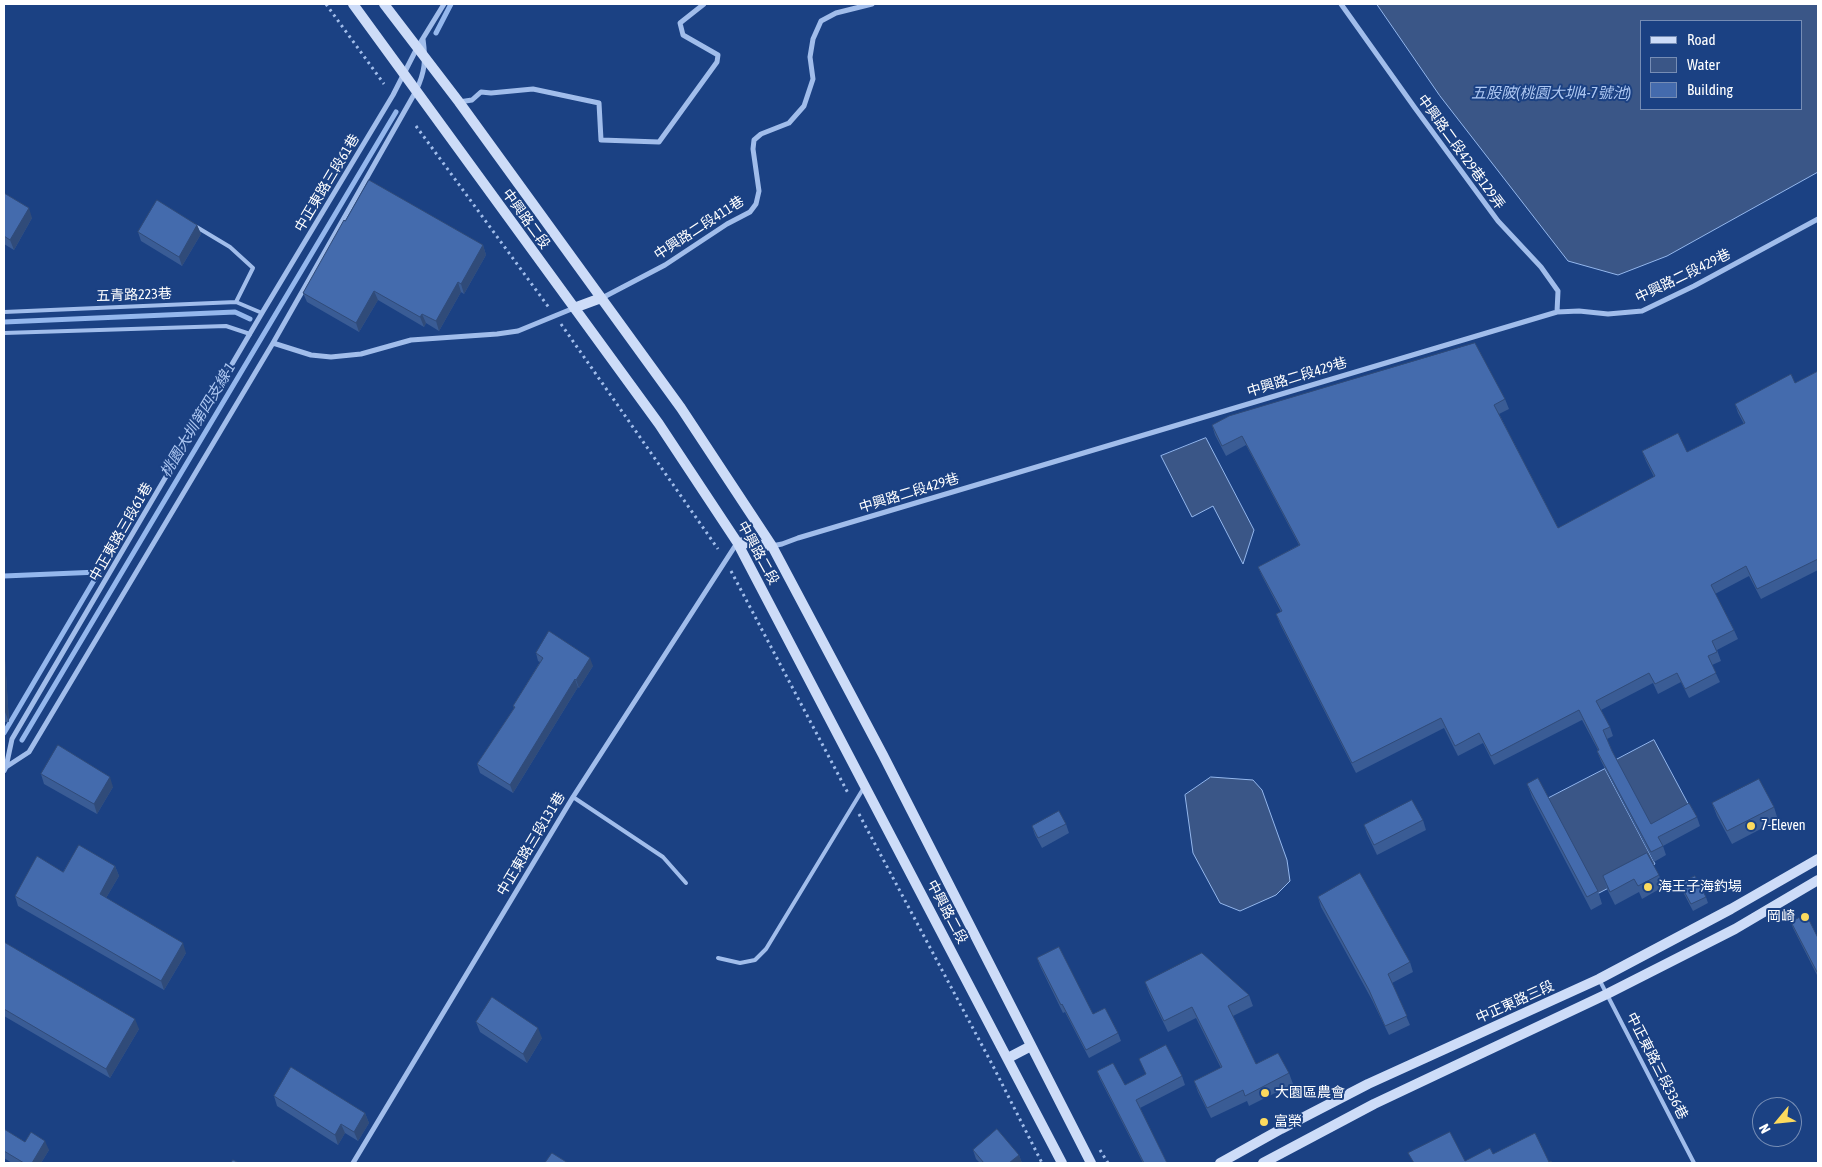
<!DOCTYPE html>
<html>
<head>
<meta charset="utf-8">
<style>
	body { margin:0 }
	#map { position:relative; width:1822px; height:1167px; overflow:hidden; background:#1b4183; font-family:"Asap Condensed",sans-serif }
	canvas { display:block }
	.frame { position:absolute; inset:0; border:5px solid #fff; pointer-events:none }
	.legend { position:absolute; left:1640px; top:20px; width:162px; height:90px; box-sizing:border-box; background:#1b4183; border:1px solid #768db5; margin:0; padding:6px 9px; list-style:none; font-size:15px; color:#fff }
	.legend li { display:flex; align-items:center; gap:10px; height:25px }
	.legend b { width:25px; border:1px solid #768db5 }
	.north { position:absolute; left:1752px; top:1097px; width:50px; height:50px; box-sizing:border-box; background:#1b4183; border:1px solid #768db5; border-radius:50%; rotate:242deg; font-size:14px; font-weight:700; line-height:20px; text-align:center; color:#fff }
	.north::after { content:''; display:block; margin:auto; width:18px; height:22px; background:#fcda5e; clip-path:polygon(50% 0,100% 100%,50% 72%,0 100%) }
</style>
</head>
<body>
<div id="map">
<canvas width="1822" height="1167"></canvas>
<div class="frame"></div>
<ul class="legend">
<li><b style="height:6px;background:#cddcf8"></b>Road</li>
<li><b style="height:14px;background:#3a5687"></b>Water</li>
<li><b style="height:14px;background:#446bad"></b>Building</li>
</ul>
<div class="north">N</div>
</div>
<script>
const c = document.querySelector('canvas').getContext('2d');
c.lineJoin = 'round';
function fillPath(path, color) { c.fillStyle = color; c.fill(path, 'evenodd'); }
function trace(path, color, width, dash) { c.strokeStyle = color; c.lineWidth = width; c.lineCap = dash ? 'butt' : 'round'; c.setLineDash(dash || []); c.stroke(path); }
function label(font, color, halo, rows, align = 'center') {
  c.font = font + ' "Asap Condensed","Noto Sans TC",sans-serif'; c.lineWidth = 4; c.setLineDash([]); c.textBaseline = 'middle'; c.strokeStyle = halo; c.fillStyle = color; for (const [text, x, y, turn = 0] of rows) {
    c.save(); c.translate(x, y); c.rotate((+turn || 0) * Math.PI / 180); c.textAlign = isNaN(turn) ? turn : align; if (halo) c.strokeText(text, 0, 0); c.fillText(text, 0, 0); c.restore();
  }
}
const water = new Path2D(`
	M1377,4h441v168l-151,84 -49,19 -50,-14 -128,-165zM1641,21h160v88h-160z
	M1206,438l48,92 -11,34 -30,-58 -21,11 -31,-61z
	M1654,740l39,73 -38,20 -39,-73z
	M1605,769l50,95 -58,30 -50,-95z
	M1211,777l42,3 9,10 25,70 3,21 -14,14 -36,16 -20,-8 -27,-50 -8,-58z`);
fillPath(water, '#3a5687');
trace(water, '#94b7ed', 1);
trace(new Path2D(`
	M436,33l15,-29
	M4,322l231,-10 15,7
	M4,576l95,-4 -95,161
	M22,740l374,-628`), '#94b7ed', 5);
trace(new Path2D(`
	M326,4l58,80
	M416,126l134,183
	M561,324l157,225
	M731,571l118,224
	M859,814l134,252 49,97
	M1100,1150l8,13`), '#a1bdeb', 3, [2.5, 4]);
trace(new Path2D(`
	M195,226l35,21 23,21 -17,34
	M4,312l232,-10 26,11
	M4,333l222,-7 24,8
	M573,797l90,60 23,26
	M718,958l22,5 15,-3 11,-11 97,-160
	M1600,981l94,182`), '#a1bdeb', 4);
trace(new Path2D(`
	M1341,4l74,104 83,113 43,46 17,24 -1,21
	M459,102l13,-2 9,-8 10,1 42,-4 66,14 2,37 58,2 58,-80 1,-7 -35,-20 -3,-12 24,-19
	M602,298l63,-33 62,-41 23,-12 6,-8 3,-13 -6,-42 1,-9 7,-6 28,-11 15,-17 9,-27 -3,-22 3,-18 8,-18 15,-8 36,-9
	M273,343l38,12 20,2 30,-3 50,-14 86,-6 21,-3 56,-23
	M772,546l10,-2 16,-6 759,-226 22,-1 29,3 34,-3 52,-25 124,-67
	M6,767l23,-15 244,-409 143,-252c9,-19 10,-31 7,-52
	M4,771l2,-4 6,-28 250,-426 131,-218 24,-47 27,-44
	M353,1163l220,-366 164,-254`), '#a1bdeb', 5);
trace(new Path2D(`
	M353,4l306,420 78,118 325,621
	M384,4l75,98 222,306 91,138 111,209 208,408
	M574,308l27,-10
	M737,542l35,4
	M1008,1058l23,-12
	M1220,1163l61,-34 87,-45 231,-105 132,-70 87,-50
	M1263,1163l111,-59 233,-110 128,-65 83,-49`), '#cddcf8', 10);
fillPath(new Path2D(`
	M4,193l28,25 -18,32 -10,-6z
	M345,221l138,24 3,10 -22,39 -3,-2 -22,39 -13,-8 -2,4 -46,-27 -19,32 -52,-30 -4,-9z
	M197,225l4,9 -19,32 -41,-25 -3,-9z
	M1818,371v199l-57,29 -12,-23 -34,18 19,36 4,9 -21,11 4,11 -9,4 8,17 -31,16 -8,-16 -23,12 -5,-11 -52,27 9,17 3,9 -6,3 5,12 39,73 46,-7 3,9 -37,20 3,9 -12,7 -53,-101 -4,-10 1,-1 -16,-30 -88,45 -11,-22 -25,13 -14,-28 -88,45 -76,-149 -4,-10 5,-2 -19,-36 -4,-9 41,-22 -53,-100 -20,11 -11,-21 -3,-10 293,-26 4,10 -10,5 59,114 96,-51 -8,-16 -4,-10 45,1 57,-28 -6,-11 -3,-9 60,-21z
	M4,643l5,79h-5z
	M536,653l57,13 -14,22 -1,-1 -65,106 -33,-20 -3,-9 37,-56 -1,-2 27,-44 -2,-1z
	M41,774l72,13 -16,27 -53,-30z
	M1527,784l71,107 4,13 -11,6 -59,-113z
	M1712,803l62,4 4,13 -46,24 -15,-28z
	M1423,820l3,10 -49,25 -10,-21 -3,-9z
	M1066,824l3,9 -27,15 -7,-13 -3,-9z
	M115,866l4,10 -13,22 80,55 -22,37 -146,-84 -3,-10 48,-24z
	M1659,875l4,12 -21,12 -3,-7 -24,13 -8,-16 -4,-13z
	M1680,884l26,13 2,6 -15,8 -11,-21z
	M1318,897l92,65 3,10 -21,11 18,42 -21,10 -17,-35 -51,-93z
	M1791,922l27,16v39l-25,-49z
	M4,942l135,87 -29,49 -106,-62z
	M1037,958l56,56 25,19 3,8 -32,17 -24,-46 -2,1 -23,-47z
	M1145,982l104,13 4,11 -20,10 23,48 33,9 4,11 -44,22 -2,-5 -36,17 -13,-26 -4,-11 27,-13 -25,-50 -28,14 -19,-39z
	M476,1022l66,16 -15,25 -47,-31z
	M1139,1059l43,17 3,9 -45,23 27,55h-24l-43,-84 -3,-8 28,14 21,-11z
	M274,1096l91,17 4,10 -11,18 -13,-8 -7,12 -61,-39z
	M4,1129l21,13 24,8 -8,13h-29l-8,-5z
	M973,1150l46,5 3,8h-42l-4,-4z`), '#3a5c95');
fillPath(new Path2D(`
	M29,208l3,10 -18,32 -4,-10z
	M197,225l4,9 -19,32 -3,-9z
	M483,245l3,10 -22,39 -3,-10z
	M458,282l3,10 -22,39 -3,-10z
	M374,291l4,9 -19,32 -3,-9z
	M422,314l4,9 -2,4 -4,-10z
	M4,643l5,79 -4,-10 -1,-21z
	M590,658l3,8 -14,22 -3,-8z
	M575,679l3,8 -65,106 -3,-8z
	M110,777l3,10 -16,27 -3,-10z
	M115,866l4,10 -16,27 -3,-9z
	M183,943l3,10 -22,37 -3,-9z
	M135,1019l4,10 -29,49 -4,-9z
	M538,1028l4,10 -15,25 -4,-9z
	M365,1113l4,10 -11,18 -4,-9z
	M341,1124l4,9 -7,12 -3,-10z
	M45,1141l4,9 -8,13h-9z
	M1019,1155l3,8h-13z`), '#304b79');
const building = new Path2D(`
	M369,180l114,65 -22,39 -3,-2 -22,39 -14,-7 -2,3 -46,-26 -18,32 -53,-30 41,-73 1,1z
	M4,193l25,15 -19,32 -6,-4z
	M157,200l40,25 -18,32 -41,-25z
	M1475,343l30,56 -11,6 64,123 97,-52 -13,-25 36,-18 9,19 58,-29 -10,-19 56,-30 4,9 23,-12v188l-61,30 -11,-23 -35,19 23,45 -22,11 5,11 -9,4 8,17 -31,16 -8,-16 -22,11 -6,-11 -53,28 14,26 -7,3 9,21 39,73 38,-21 8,14 -39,20 5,9 -12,6 -54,-101 2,-1 -20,-40 -88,46 -12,-23 -24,13 -14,-28 -89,45 -76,-149 6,-3 -24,-44 42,-22 -58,-109 -20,10 -10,-21 17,-9z
	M549,631l41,27 -14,22 -1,-1 -65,106 -33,-21 38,-57 -2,-1 30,-48 -7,-5z
	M4,691l1,21h-1z
	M58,745l52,32 -16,27 -53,-30z
	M1538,778l60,113 -11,6 -60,-113z
	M1759,779l15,28 -47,24 -15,-28z
	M1412,800l11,20 -49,25 -10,-20z
	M1059,811l7,13 -28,14 -6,-12z
	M79,845l36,21 -15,28 83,49 -22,38 -146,-85 22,-40 26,16z
	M1647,853l12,22 -21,11 -4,-7 -24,13 -7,-16z
	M1360,873l50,89 -22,12 19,42 -22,10 -16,-36 -51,-93z
	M1695,876l11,21 -15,7 -11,-20z
	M1806,914l12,24v33l-1,1 -26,-50z
	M4,942l131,77 -29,50 -102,-60z
	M1059,947l34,67 12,-6 13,25 -32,17 -24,-46 -1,1 -24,-47z
	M1202,953l47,42 -21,11 28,58 22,-11 11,20 -44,23 -2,-6 -36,18 -13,-27 28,-14 -30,-60 -28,14 -19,-39z
	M492,997l46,31 -15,26 -47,-32z
	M1166,1045l16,31 -46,24 31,63h-23l-47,-92 16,-8 12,22 21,-11 -7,-15z
	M291,1067l74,46 -11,19 -13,-8 -6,11 -61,-39z
	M4,1129l21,13 6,-10 14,9 -13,22h-8l-20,-12z
	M997,1129l22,26 -10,8h-25l-11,-13z
	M1450,1132l15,29 25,-13 3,6 42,-21 14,29 2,-1 1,2h-138l-6,-10z
	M552,1153l16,10h-23z
	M233,1160l6,3h-8z`);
fillPath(building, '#446bad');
trace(building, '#304b79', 1);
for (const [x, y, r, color] of [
	[1751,826,5,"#fcda5e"],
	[1648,887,5,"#fcda5e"],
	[1805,917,5,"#fcda5e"],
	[1265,1093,5,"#fcda5e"],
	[1264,1122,5,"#fcda5e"]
]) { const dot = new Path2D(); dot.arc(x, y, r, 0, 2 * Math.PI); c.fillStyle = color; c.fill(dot); trace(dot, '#1b4183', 2); }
label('14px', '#fff', '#1b4183', [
	["中興路二段429巷129弄",1461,152,54],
	["中正東路三段61巷",327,183,-59],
	["中興路二段",526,219,54],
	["中興路二段411巷",699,228,-33],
	["中興路二段429巷",1683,276,-26],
	["五青路223巷",134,295,-2],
	["中興路二段429巷",1297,377,-17],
	["中興路二段429巷",909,493,-17],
	["中正東路三段61巷",121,532,-60],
	["中興路二段",758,553,61],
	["中正東路三段131巷",531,844,-59],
	["中興路二段",947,912,62],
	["中正東路三段",1515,1002,-24],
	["中正東路三段336巷",1657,1066,63]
]);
label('14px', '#fff', '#1b4183', [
	["7-Eleven",1761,826],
	["海王子海釣場",1658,887],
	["岡崎",1795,917,"right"],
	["大園區農會",1275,1093],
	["富榮",1274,1122]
], 'left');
label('italic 15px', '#adc7f2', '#1b4183', [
	["五股陂(桃園大圳4-7號池)",1551,93],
	["桃園大圳第四支線-1",198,420,-59]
]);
</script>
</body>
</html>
